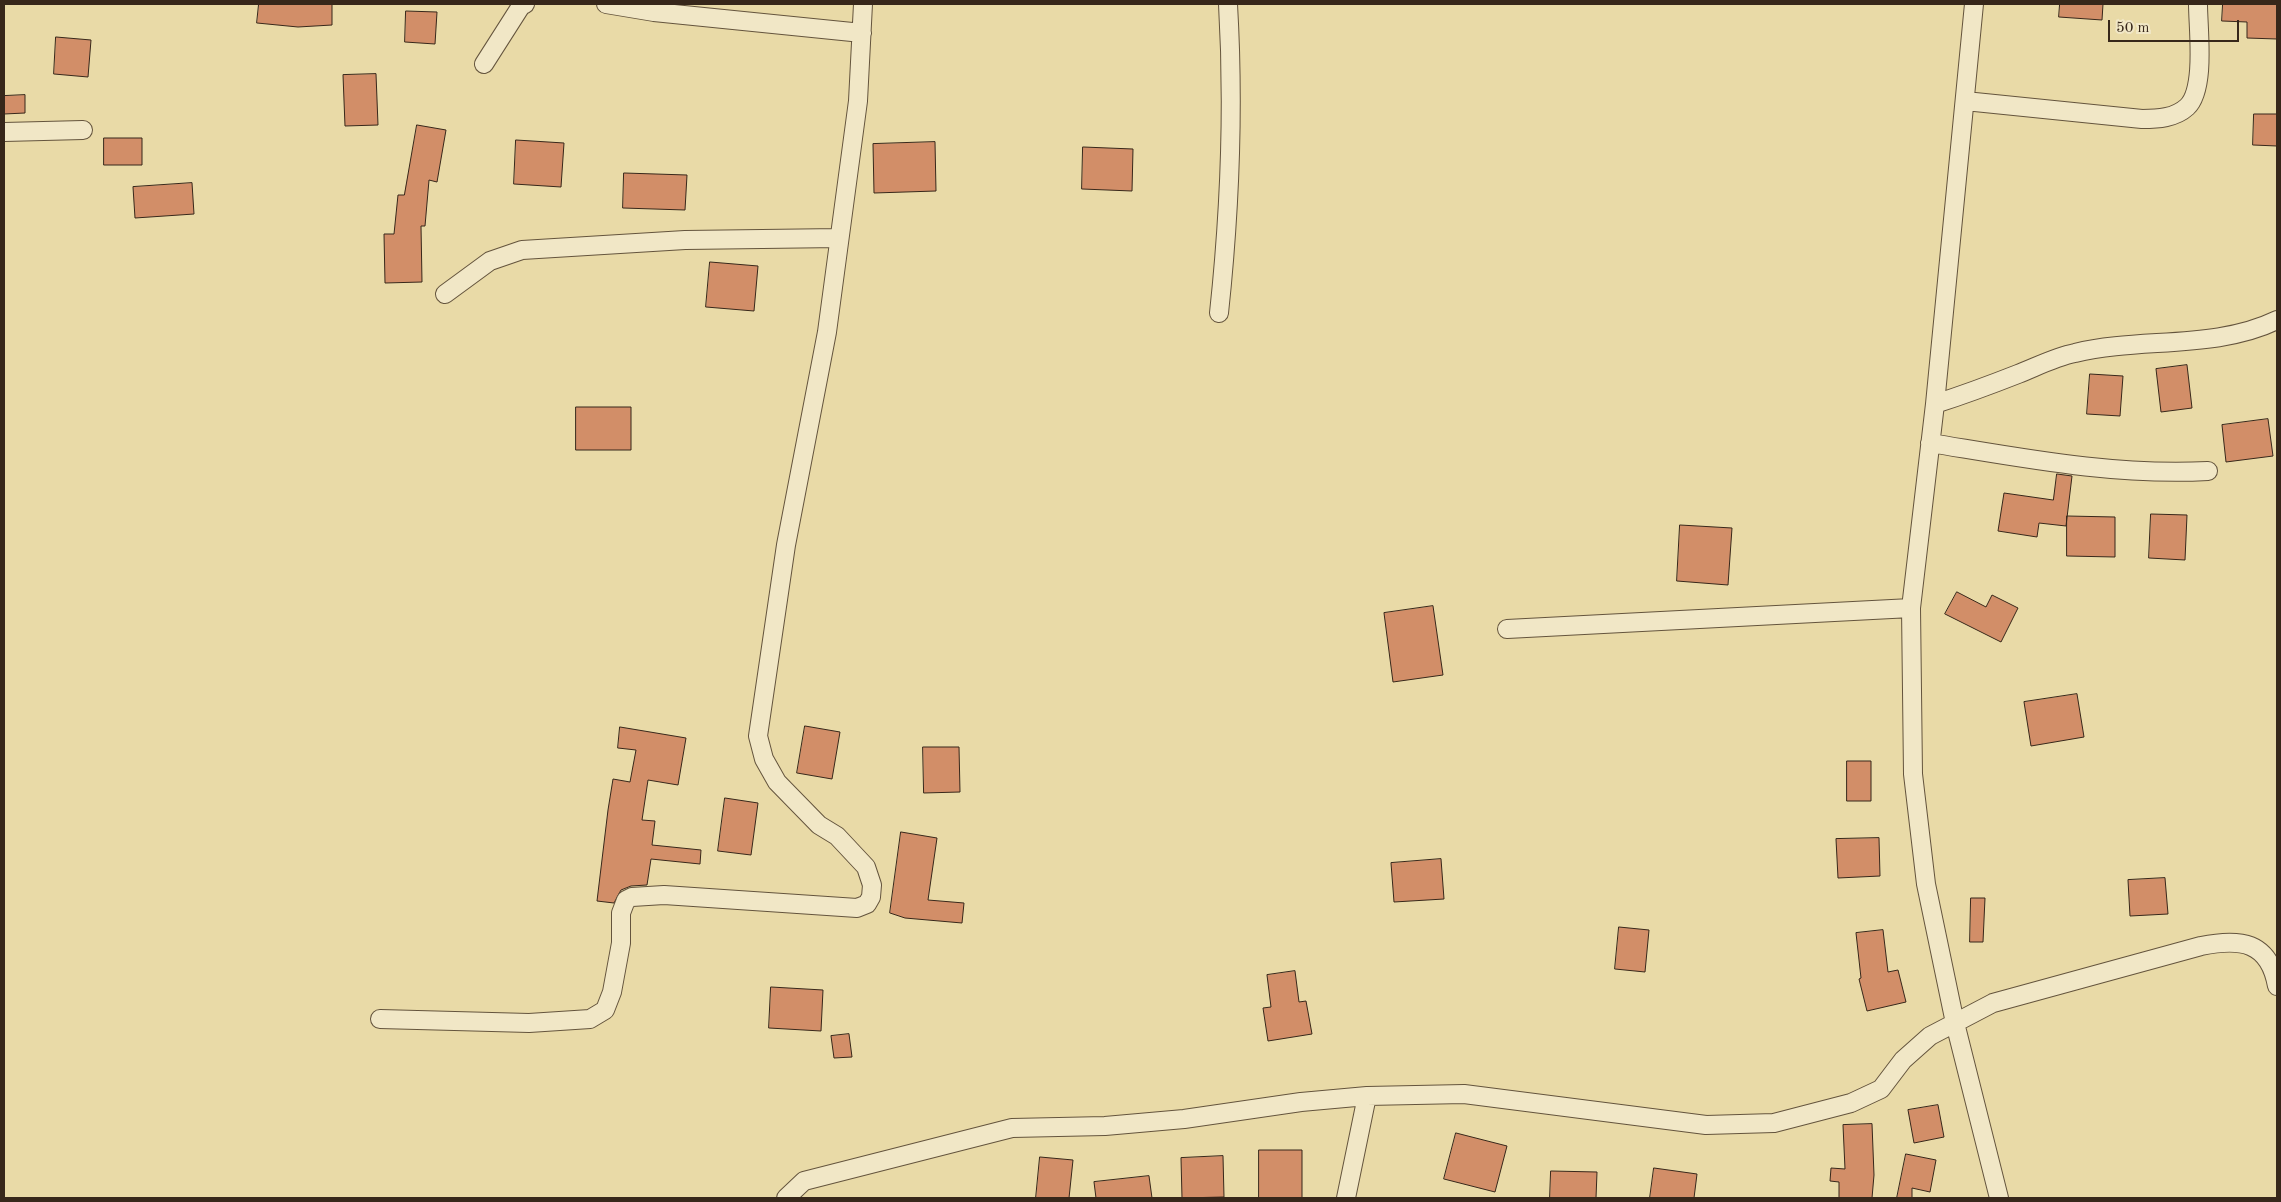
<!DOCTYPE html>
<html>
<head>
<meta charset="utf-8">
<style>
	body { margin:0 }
	#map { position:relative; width:2281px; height:1202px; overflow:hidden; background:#e9daa7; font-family:"Old Standard TT",serif }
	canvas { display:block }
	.frame { position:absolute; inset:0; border:5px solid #37271a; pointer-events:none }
	.scale { position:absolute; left:2108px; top:20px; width:131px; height:22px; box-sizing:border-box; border:2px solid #37271a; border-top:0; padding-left:6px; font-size:15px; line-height:18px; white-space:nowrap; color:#37271a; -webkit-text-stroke:4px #f1e7c6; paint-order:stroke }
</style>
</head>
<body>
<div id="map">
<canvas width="2281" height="1202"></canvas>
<div class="frame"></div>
<div class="scale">50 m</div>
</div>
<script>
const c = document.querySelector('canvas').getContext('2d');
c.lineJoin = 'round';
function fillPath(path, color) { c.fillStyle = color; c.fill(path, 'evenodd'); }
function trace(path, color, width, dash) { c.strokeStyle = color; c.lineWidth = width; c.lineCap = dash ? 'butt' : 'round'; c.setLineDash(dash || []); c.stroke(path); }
const building = new Path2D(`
	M259,4h73v21l-34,2 -41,-4z
	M2060,4h43l-1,16 -43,-3z
	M2223,4h54v35l-30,-1v-16l-25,-1z
	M406,11l31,1 -2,32 -30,-2z
	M56,37l35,3 -3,37 -34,-3z
	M376,74l2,51 -33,1 -2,-51z
	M25,95v18l-21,1v-18z
	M2254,114h23v32l-24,-1z
	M417,125l29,5 -9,52 -8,-2 -4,46h-4l1,56 -37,1 -1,-49h10l4,-39h6z
	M104,138h38v27h-38z
	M516,140l48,3 -3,44 -47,-3z
	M935,142l1,49 -62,2 -1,-49z
	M1083,147l50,2 -1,42 -50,-2z
	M624,173l63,2 -2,35 -62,-2z
	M192,183l2,31 -59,4 -2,-31z
	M710,262l48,4 -4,45 -48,-4z
	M2187,365l5,43 -31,4 -5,-43z
	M2090,374l33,2 -3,40 -33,-2z
	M576,407h55v43h-55z
	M2268,419l5,37 -47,6 -4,-37z
	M2057,474l15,2 -6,50 -27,-3 -2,14 -39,-6 6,-38 49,7z
	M2151,514l36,1 -2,45 -36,-2z
	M2067,516l48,1v40l-48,-1z
	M1680,525l52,3 -4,57 -51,-4z
	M1957,592l29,15 6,-12 26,13 -17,34 -56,-28z
	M1433,606l10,69 -50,7 -9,-69z
	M2077,694l7,43 -53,9 -7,-44z
	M805,726l35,6 -8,47 -35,-6z
	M620,727l66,11 -8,47 -30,-5 -6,40 13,1 -3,24 49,5 -1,14 -49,-5 -4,26 -16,1 -10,4 -7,13 -17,-2 11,-91 5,-31 17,3 6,-32 -18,-2z
	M923,747h36l1,45 -36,1z
	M1847,761h24v40h-24z
	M725,798l33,5 -7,52 -33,-4z
	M901,832l36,6 -9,62 36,3 -2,20 -57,-5 -15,-5z
	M1879,838l1,38 -42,2 -2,-39z
	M1441,859l3,40 -50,3 -3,-39z
	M2165,878l3,36 -38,2 -2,-36z
	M1971,898h14l-2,44h-13z
	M1619,927l30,3 -4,42 -30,-3z
	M1883,930l5,42 10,-2 8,32 -39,9 -8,-32 2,-1 -5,-45z
	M1295,971l4,31 7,-1 6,33 -44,7 -5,-33 8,-1 -4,-32z
	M771,987l52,3 -2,41 -52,-3z
	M849,1034l3,23 -18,1 -3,-22z
	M1938,1105l6,32 -30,6 -6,-33z
	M1872,1124l2,51 -2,23h-33v-16l-9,-1 1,-13 14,1 -2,-44z
	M1456,1133l51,13 -12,46 -51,-13z
	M1259,1150h43v48h-43z
	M1906,1154l30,6 -6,32 -18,-4v10h-15z
	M1223,1156l1,41 -42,1 -1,-40z
	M1040,1157l33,3 -4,38h-33z
	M1654,1168l43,6 -3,24h-44z
	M1551,1171l46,1 -1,26h-46z
	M1149,1176l3,22h-56l-2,-16z`);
fillPath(building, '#d28e68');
trace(building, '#37271a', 1);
const street = new Path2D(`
	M606,4l48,8 208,21
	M1974,4l-39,400 -24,204 2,166 13,110 29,139 44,175
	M484,64l37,-58 4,-2
	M1965,101l177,18c16,0 33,-1 45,-12 19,-18 11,-78 11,-103
	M4,132l79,-2
	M445,294l45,-33 32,-11 163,-10 154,-2
	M1219,313c11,-103 15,-206 9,-309
	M1935,404c28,-9 55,-19 83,-30 18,-7 37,-17 57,-21 65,-16 140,-3 202,-33
	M1930,443c93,15 184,33 278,28
	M1507,629l404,-21
	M380,1019l149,4 61,-4 15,-9 7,-18 9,-49v-30l5,-13 6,-3 32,-2 193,13 10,-4 4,-7 1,-12 -6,-18 -29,-31 -18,-11 -42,-43 -13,-23 -6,-23 28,-191 41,-213 31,-231 5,-97
	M786,1198l18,-17 208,-53 93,-2 79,-7 117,-17 66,-6 97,-2 242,31 68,-2 77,-20 30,-14 22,-29 27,-24 63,-33 208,-57c39,-8 68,-5 76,40
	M1346,1198l21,-102`);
trace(street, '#64543d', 20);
trace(street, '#f1e7c6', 18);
</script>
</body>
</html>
